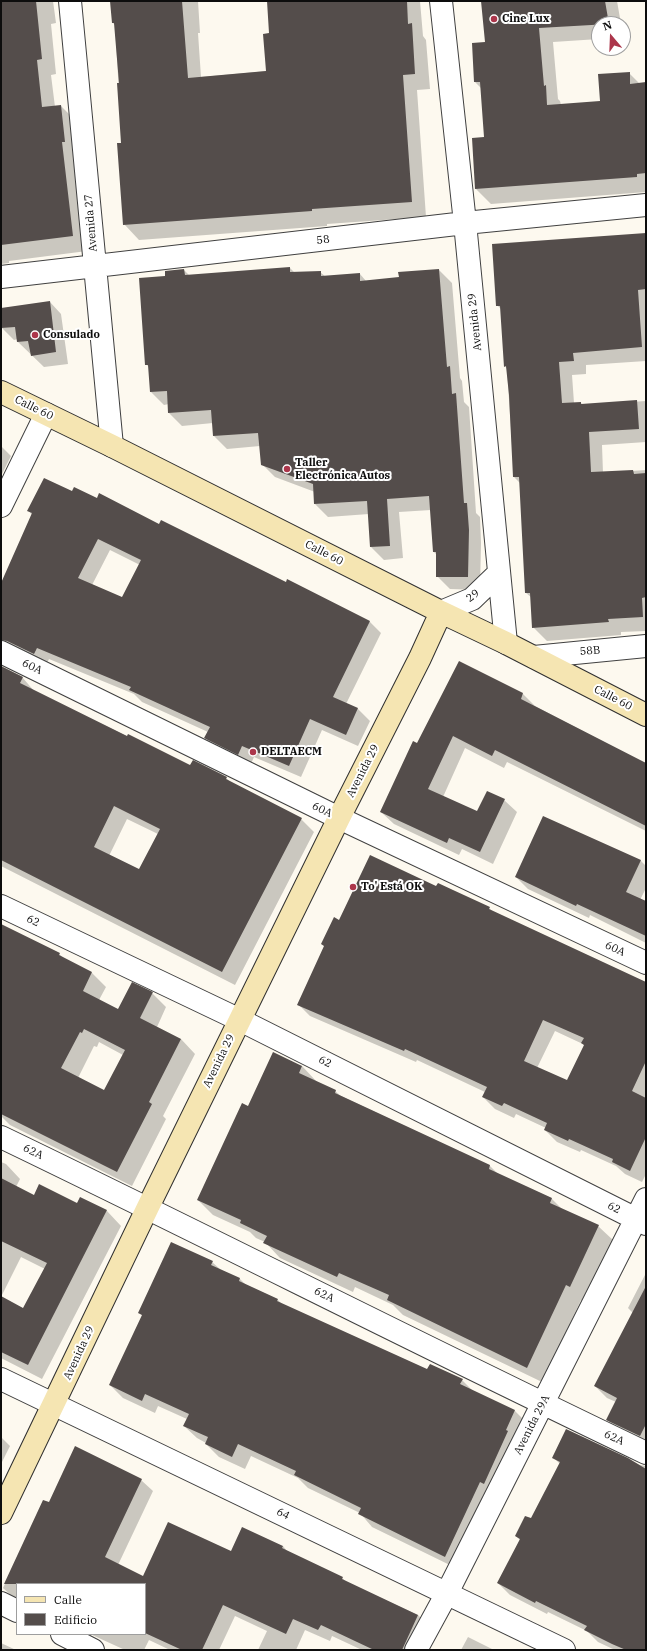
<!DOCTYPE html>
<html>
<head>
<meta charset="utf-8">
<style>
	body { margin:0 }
	#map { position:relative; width:647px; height:1651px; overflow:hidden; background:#fdf9ef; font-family:"IBM Plex Serif",serif }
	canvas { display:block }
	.frame { position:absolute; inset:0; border:2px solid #0d0d0d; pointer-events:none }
	.legend { position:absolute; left:16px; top:1583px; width:130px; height:52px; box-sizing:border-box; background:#fff; border:1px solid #9e9e9e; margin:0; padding:5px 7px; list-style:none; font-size:12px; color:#0d0d0d }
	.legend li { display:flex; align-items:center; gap:8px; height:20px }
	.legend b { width:20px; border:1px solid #9e9e9e }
	.north { position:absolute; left:591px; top:16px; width:40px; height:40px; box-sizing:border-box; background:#fff; border:1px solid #9e9e9e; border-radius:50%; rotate:341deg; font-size:11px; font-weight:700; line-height:16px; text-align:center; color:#0d0d0d }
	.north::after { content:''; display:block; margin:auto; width:14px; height:18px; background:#ac364b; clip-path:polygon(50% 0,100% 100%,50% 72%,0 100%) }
</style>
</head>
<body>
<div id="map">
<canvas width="647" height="1651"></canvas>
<div class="frame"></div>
<ul class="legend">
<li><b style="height:5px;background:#f5e5b2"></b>Calle</li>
<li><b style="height:11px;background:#544d4b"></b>Edificio</li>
</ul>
<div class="north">N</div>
</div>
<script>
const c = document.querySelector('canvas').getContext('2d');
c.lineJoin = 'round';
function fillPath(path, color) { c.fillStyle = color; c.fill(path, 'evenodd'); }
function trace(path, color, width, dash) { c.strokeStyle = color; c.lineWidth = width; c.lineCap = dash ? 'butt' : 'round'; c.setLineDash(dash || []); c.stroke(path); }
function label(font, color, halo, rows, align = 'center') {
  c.font = font + ' "IBM Plex Serif",serif'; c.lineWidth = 4; c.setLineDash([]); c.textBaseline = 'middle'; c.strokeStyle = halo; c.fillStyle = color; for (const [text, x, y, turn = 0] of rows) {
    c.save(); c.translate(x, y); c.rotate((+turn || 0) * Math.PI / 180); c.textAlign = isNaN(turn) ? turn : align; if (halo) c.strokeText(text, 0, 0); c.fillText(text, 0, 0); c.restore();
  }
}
fillPath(new Path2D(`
	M1,1h52l3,22 -5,1 5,50 -5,1 4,32 6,-1 15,15 11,130 -78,10v2l-8,1z
	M111,1h87l2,32h-2l3,44 66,-6 3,-37 -2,-33h152l3,35 3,4 4,49 -13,1 9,127 -99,7v2l-188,14 -15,-16 -2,-80 -7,-119 -2,-2z
	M482,1h135l4,23h-22v15l-46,3 5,57 2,2 1,4 40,-3 28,-29 11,11 6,-1v109l-155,12 -15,-15 9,-51 -4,-50 -6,-6 -2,-38 13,-1z
	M646,234v127l-60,4v9l-14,1 2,28h7l2,2 63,-4v41l-44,3 1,28 43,-3v161l-25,1v3l-74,6 -14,-14 -1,-29 -6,-5 -6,-110 -6,-6 -7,-108 -2,-3 -4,-57 -4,-4z
	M290,268l5,5 25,-1 6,5 34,-3 6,7 34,-3 39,-8 13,13 8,95 2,3 2,21 5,5 7,106 4,4 1,26 -1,47 -30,-1 -13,-13v-21l-3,-3 -3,-42 -32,2 4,46 -19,2 -13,-13 -2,-33 -41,3 -13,-13v-12l-40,-15 -13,-13 -2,-18 -33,3 -13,-13 -1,-13 -31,3 -13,-13v-9l-5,1 -13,-13 -2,-25 -3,-3 20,-87 18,-7 6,6z
	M50,302l11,12 7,50 -24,3 -26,-25v-3l-4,1 -12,-12 -1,-19z
	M1,446l10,10 -10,20z
	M72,493l87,32 211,97 11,11 -35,71 12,5 12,12 -12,25 -36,-16 -21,47 -47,-20 -4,9 -33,-16 -12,-12 3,-6 -66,-30 -8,-8 -85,-35 -3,6 -45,-10v-69l31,-71 -4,-5zM110,550l30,15 -17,34 -31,-14z
	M1,660l1,1 -1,6 21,10 13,15 156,75 35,11 7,6 68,35 13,13 -79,153 -234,-119zM127,819l31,15 -18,37 -31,-15z
	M459,663l64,31 12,12 111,58v67l-139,-69 -3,6 -39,-20 -22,49 35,16 26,-13 13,12 -24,52 -31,-15 -3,6 -65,-31 -13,-12 37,-67z
	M544,817l97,44 5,5v22l-6,12 6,3v40l-56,-28 -1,3 -61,-29 -12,-12z
	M437,887l52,21 4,4 153,71v191l-4,8 -17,-8 -9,-8 -35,-16 -1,2 -23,-10 -12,-12 1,-2 -30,-14 -2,4 -19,-9 -12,-12 2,-5 -68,-32 -1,2 -106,-46 -12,-12 42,-83zM555,1031l30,14 -17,37 -31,-14z
	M1,925l58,29 6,5 27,14 14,14 -7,13 20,10 33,-17 14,14 -9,20 24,12 14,15 -32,62 3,3 -34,67 -122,-61 -9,-9zM99,1042l24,13 -18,36 -27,-13 16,-32 3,1z
	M302,1066l15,16 18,9 6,5 149,70 8,8 53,24 12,12 35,16 16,15 -29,61 -4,-2 -39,82 -139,-67 -10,-10 -38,-18 -2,5 -73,-34 -15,-16 -9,-4 -6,-6 -37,-17 -15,-15 50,-93z
	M1,1162l5,2 14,15 -4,8 18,9 43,8 3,-6 27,13 14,15 -79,153 -41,-21v-61l23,12 21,-40 -24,-12 -20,40z
	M212,1262l9,8 19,9 6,6 31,14 5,5 146,66 34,10 12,12 41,19 13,13 -70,145 -86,-42 -12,-14 -52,-25 -10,-10 -47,-22 -6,13 -26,-12 -13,-13v-1l-9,-5 -13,-12 3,-7 -29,-13 -3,7 -32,-15 -13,-13 33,-69 -3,-3z
	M646,1273v172l-27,-14 -12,-11 9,-18 -9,-4 -12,-12 38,-73 -5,-5z
	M567,1430l73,35 6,1v184h-31l-17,-8 -11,-11 -39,-19 -1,2 -37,-19 -12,-12 22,-43 -4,-4 15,-16 29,-56 -7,-7z
	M1,1437l9,9 -9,18z
	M141,1480l12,11 -35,74 26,12 87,-25 52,-6 4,5 55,27 6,5 70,32 12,12 -11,23h-57l-30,-14 -2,5 -25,-11 -9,20h-38l9,-19 -32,-15 -16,34h-49l-21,-10 -5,10h-19l-35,-16h55v-50h-128v17l-14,-13 41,-87 5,3z
	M468,1637l26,13h-33z
	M1,1643l15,7h-15z`), '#0003');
fillPath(new Path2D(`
	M1,1h35l6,58 -5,1 5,47 19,-2 4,37h-3l11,94 -72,9z
	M110,1h72l6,77 78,-7 -3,-37 6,-1 -2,-32h140l1,23 4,-1 3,51 -12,1 9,127 -100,7v2l-189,14 -6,-82h4l-4,-60h2l-5,-60h-2z
	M481,1h124l4,23 -70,4 5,58 2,-1 1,20 53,-4 -2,-27 32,-2v12l16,-2v91l-9,1v3l-162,12 -3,-51 12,-1 -4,-55h-6l-2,-39 13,-1z
	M646,233v56l-8,1 4,57 -69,6 1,8 -15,1 3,41 19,-1v2l56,-4 2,29 -50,3 2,40 42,-2 1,4 12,-1v124l-4,1 1,19 -35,2 1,3 -77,6 -2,-35h-5l-6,-116h-6l-4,-82 -3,-29 -2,1 -4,-61h-4l-4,-62z
	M290,267v5l31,-1v5l39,-3v8l39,-4 -1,-5 41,-3 8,98 3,-1 2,28 4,-1 8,110h3l2,27 -1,47h-32v-25h-3l-4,-56 -42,3 3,47 -20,1 -3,-46 -53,3 -1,-20 -52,-19 -3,-32 -45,3 -2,-26 -43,3 -1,-22 -17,1 -2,-27h-3l-6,-87 26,-2v-5l19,-2 1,6z
	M50,301l6,51 -25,4 -3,-15 -11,1 -2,-15 -14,1v-20z
	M44,478l28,13 2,-4 23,11 2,-5 60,31 2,-4 125,62 1,-3 83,42 -37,76 25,11 -12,27 -36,-16 -21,47 -47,-20 -4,9 -34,-17 6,-11 -81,-37 2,-3 -94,-39 -3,6 -27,-13 -6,-1v-57l31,-70 -5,-2zM98,539l43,21 -19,37 -44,-19z
	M459,661l64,32 -2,6 125,64v63l-151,-76 -3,6 -39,-20 -25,53 49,22 10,-20 18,8 -25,53 -31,-14 -2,5 -67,-31 33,-71 4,2z
	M1,666l22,11 -3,6 107,53 1,-2 62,31 3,-5 34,17 -1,2 76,39 -80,154 -221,-112zM114,806l46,23 -21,40 -45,-22z
	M543,816l98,44 -15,32 20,9v35l-69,-32 -1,2 -61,-29z
	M370,855l66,31 2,-3 15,7 37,17 -1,2 157,73v79l-14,30 14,7v39l-16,34 -18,-9 1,-3 -44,-20 -1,2 -24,-11 3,-7 -43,-20 -2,3 -20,-9 5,-10 -82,-38 -1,2 -107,-46 27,-59 -3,-2 13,-27 5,3zM543,1020l41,18 -3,5 3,2 -17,35 -43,-19z
	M1,924l59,29 -1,2 33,17 -9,19 35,18 14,-27 21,10 -13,26 41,21 -32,63 3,2 -35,68 -116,-58zM84,1029l41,21 -21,40 -43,-22 19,-36 2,1z
	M273,1052l29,14 -3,7 37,17 -1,3 155,72 -1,4 63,29 -2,5 49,22 -29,62 -4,-2 -39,83 -140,-68 2,-5 -50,-22 -2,4 -74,-34 4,-7 -27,-13 1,-3 -44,-20 45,-97 6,3z
	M1,1178l33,17 5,-11 38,19 3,-6 27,13 -79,155 -27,-13v-56l22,12 24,-45 -46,-22z
	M171,1242l42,19 -2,4 29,13 -1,3 39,18 -1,2 150,68 3,-5 33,15 -3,5 55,26 -9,20 2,1 -24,53 -4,-2 -35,75 -87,-43 3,-6 -67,-33 2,-4 -58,-27 -6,13 -27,-13 3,-7 -25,-11 6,-12 -44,-20 -3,7 -33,-16 33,-70 -4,-2z
	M646,1286v138l-6,12 -34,-16 11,-22 -23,-12z
	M566,1429l62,29 18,11v181h-20l-14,-6 -28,-14 3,-4 -51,-25 -1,2 -38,-20 23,-44 -5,-3 10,-20 6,2 29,-56 -8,-4z
	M75,1446l67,33 -37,78 38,19 25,-54 63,29 11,-24 41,19 -1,2 61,29 -1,2 76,36 -16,35h-28l-53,-25 -3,5 -25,-11 -7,15 -63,-29 -21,45h-20l-37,-17v-49h-141l39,-84 6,2z`), '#544d4b');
const street = new Path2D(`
	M70,1l42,445
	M441,1l24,222 41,420
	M1,277l464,-54 181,-18
	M1,506l45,-92
	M441,612l31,-13 27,-26
	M1,652l338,166 307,145
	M534,657l112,-11
	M1,906l239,114 406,204
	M1,1137c216,104 429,213 645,316
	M1,1379l563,271
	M1,1603l16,8
	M62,1634l31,16
	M416,1650l31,-57 199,-394`);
const secondary = new Path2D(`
	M1,392l111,54 329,166 65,31 140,72
	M1,1513l147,-306 191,-389 81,-160 21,-46`);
trace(street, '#404040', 24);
trace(secondary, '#2f2f2f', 24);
trace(street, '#fff', 22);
trace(secondary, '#f5e5b2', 22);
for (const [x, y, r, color] of [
	[494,19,4,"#ac364b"],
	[35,335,4,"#ac364b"],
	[287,469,4,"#ac364b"],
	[253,752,4,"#ac364b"],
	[353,887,4,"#ac364b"]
]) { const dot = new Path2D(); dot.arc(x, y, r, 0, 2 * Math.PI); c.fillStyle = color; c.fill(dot); trace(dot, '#fff', 1.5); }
label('bold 11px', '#0d0d0d', '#fff', [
	["Cine Lux",502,19],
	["Consulado",43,335],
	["Taller",295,463],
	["Electrónica Autos",295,476],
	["DELTAECM",261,752],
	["To' Está OK",361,887]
], 'left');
label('11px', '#0d0d0d', '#fff', [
	["Avenida 27",91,223,-95],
	["58",323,240,-7],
	["Avenida 29",475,322,-96],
	["Calle 60",34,408,26],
	["Calle 60",324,553,27],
	["29",473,596,-36],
	["58B",590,651,-5],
	["60A",32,667,26],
	["Calle 60",613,698,27],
	["Avenida 29",363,771,-63],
	["60A",322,810,26],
	["62",33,921,26],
	["60A",615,949,25],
	["Avenida 29",219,1061,-64],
	["62",325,1062,27],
	["62A",33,1152,26],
	["62",614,1208,27],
	["62A",324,1295,26],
	["Avenida 29",79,1353,-65],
	["Avenida 29A",532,1425,-63],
	["62A",614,1438,25],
	["64",283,1514,26]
]);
</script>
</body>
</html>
